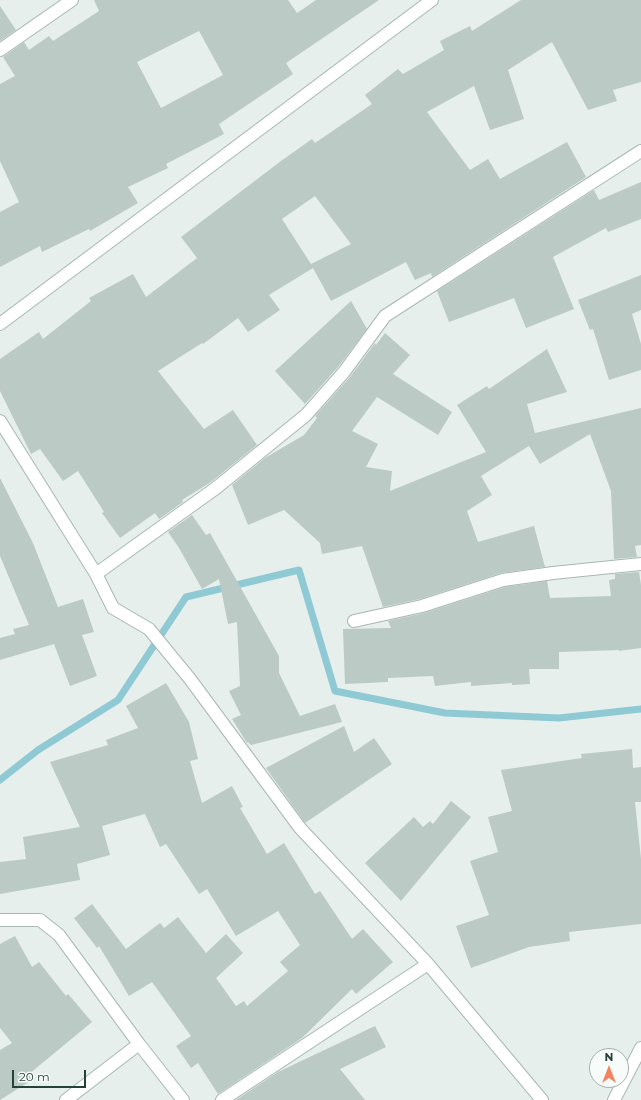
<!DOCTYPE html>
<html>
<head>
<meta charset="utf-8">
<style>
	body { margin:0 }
	#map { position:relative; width:641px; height:1100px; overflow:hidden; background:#e6efeb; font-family:Montserrat,sans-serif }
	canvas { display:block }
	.north { position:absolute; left:589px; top:1048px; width:40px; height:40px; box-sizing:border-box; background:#f7fbf9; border:1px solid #a3b1ad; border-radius:50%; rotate:0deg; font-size:11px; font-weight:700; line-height:16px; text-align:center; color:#24423a }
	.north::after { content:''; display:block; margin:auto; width:14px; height:18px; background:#f4845f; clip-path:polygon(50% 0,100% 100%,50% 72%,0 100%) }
	.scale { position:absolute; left:12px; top:1070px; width:74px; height:18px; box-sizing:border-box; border:2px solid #24423a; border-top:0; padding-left:5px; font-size:12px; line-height:14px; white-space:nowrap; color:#24423a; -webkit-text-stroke:3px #f7fbf9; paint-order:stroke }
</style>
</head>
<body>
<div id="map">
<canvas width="641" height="1100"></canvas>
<div class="north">N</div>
<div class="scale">20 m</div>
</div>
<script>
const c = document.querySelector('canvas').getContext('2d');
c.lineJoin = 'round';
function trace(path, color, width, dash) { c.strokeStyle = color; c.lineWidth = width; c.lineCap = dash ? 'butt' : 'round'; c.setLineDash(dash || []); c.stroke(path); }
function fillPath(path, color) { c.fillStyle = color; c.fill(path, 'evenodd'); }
trace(new Path2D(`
	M0,780l38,-30 80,-50 68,-103 113,-27 36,121 110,22 114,5 82,-9`), '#8ec9d4', 7);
fillPath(new Path2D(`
	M94,0h194l9,13 19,-13h63l-93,63 7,11 -74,50 5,10 -58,30 2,4 -40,19 10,16 -48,28 -1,-2 -47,23 -2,-6 -40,21v-55l19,-10 -19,-41v-77l15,-8 -12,-19 21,-15 5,8 20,-14 4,5 46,-30zM199,31l24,44 -62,33 -24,-46z
	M521,0h120v82l-28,8 4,11 -29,9 -36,-68 -44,28 16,49 -34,11 -16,-44 -47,26 43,58 18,-11 12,20 67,-37 19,35 -154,100 -1,-4 -16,7 -9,-18 -75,39 -18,-33 -44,27 11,15 -32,22 -10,-14 -35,26 -1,-1 -44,28 46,58 29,-19 24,35 -46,37 -29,18 1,2 -24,17 -4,-6 -35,25 -18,-25 2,-1 -26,-41 -15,10 -23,-32 -9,5 -31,-63v-32l39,-27 4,7 48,-38 -2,-3 44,-24 13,23 51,-39 -16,-21 100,-76 31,-22 3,4 57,-39 -7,-9 33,-26 5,5 41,-24 -4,-9 30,-15 2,5zM315,196l36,48 -40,20 -29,-45z
	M0,6l16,24 -16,11z
	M641,182v37l-33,13 -2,-4 -53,29 21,52 -48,19 -12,-30 -65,24 -12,-31 157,-101 5,10z
	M641,275v35l-9,4 9,30v26l-32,10 -16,-51 -3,1 -12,-30z
	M351,301l16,28 -29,38 -33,37 -30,-33z
	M385,333l25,22 -17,19 59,38 -14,23 -61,-38 -25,34 26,13 -12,23 26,4 -2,20 96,-39 -29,-47 30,-19 2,3 58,-40 20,43 -40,12 8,29 106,-25v137l-6,1 2,11 -23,2 -3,-68 -21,-57 -50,30 -11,-18 -48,30 11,19 -25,16 11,31 56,-16 11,41 -44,6 -81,26 -37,8 -21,-61 -40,8 -2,-11 -36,-33 -36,15 -16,-40 33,-27 39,-23 13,-17 -2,-2 35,-39 25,-34 1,2z
	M0,478l33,65 25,64 25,-8 11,33 -12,3 15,41 -27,10 -16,-42 -54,16v-22l15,-4 -2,-5 16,-4 -29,-69z
	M192,515l14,20 4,-2 69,123v17l21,43 35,-12 7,18 -91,23 -3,-3 -1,1 -15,-24 9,-4 -12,-24 11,-5 -3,-64 -9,2 -9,-45 -17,10 -23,-41 -11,-16z
	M639,572l2,13v63l-22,3v-1l-60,2v17h-30l1,15 -18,1v-2l-41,3v-4l-36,4 -2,-10 -45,2v4l-43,2 -2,-55 48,-1 -3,-7 36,-8 81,-26 42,-6 3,17 61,-2 -2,-16 6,-1v-5z
	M166,683l23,39 9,37 -8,2 12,42 30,-17 11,21 -3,1 27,46 17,-11 31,51 5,-3 32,48 11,-10 30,33 -37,32 -4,-5 -50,49 -84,56 -20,-31 -7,5 -15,-22 15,-10 -39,-54 -23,14 -30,-50 -2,2 -23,-30 18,-14 34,45 34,-26 4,5 14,-11 28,36 20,-19 17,19 -27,25 20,28 8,-5 3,5 41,-35 -8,-9 20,-17 -22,-34 -42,25 -29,-47 -8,5 -33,-50 -6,3 -15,-33 -43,12 8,29 -33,9 3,16 -80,14v-32l26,-3 -3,-22 57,-10 -30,-65 58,-17 -2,-5 32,-12 -12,-22z
	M344,726l10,26 20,-14 18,26 -87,59 -39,-55z
	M632,749l1,19 8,-1v35h-6l6,57v65l-72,8 1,9 -41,6 -58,21 -15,-42 33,-11 -19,-54 28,-9 -10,-35 24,-6 -11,-41 81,-12 -1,-4z
	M451,801l20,16 -70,84 -36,-38 49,-46 9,10 7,-6 3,3z
	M15,936l17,31 7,-5 27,34 2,-2 24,28 -63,52 3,6 -32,20v-50l12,-7 -12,-15v-84z
	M375,1026l11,21 -46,22 25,31h-129l42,-28z`), '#bbcac4');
const street = new Path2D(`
	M0,50l72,-50
	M0,324l432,-324
	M0,421l96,153 17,34 36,21 41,50 110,149 128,136 114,136
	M96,574l120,-86 90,-73 38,-43 41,-56 256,-165
	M354,621l68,-15 81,-26 50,-7 88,-9
	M0,920h40l19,15 80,109 44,56
	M66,1100l73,-56
	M222,1100l206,-136
	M614,1100l27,-52`);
trace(street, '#a8b8b2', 14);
trace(street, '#fff', 12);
</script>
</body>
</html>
